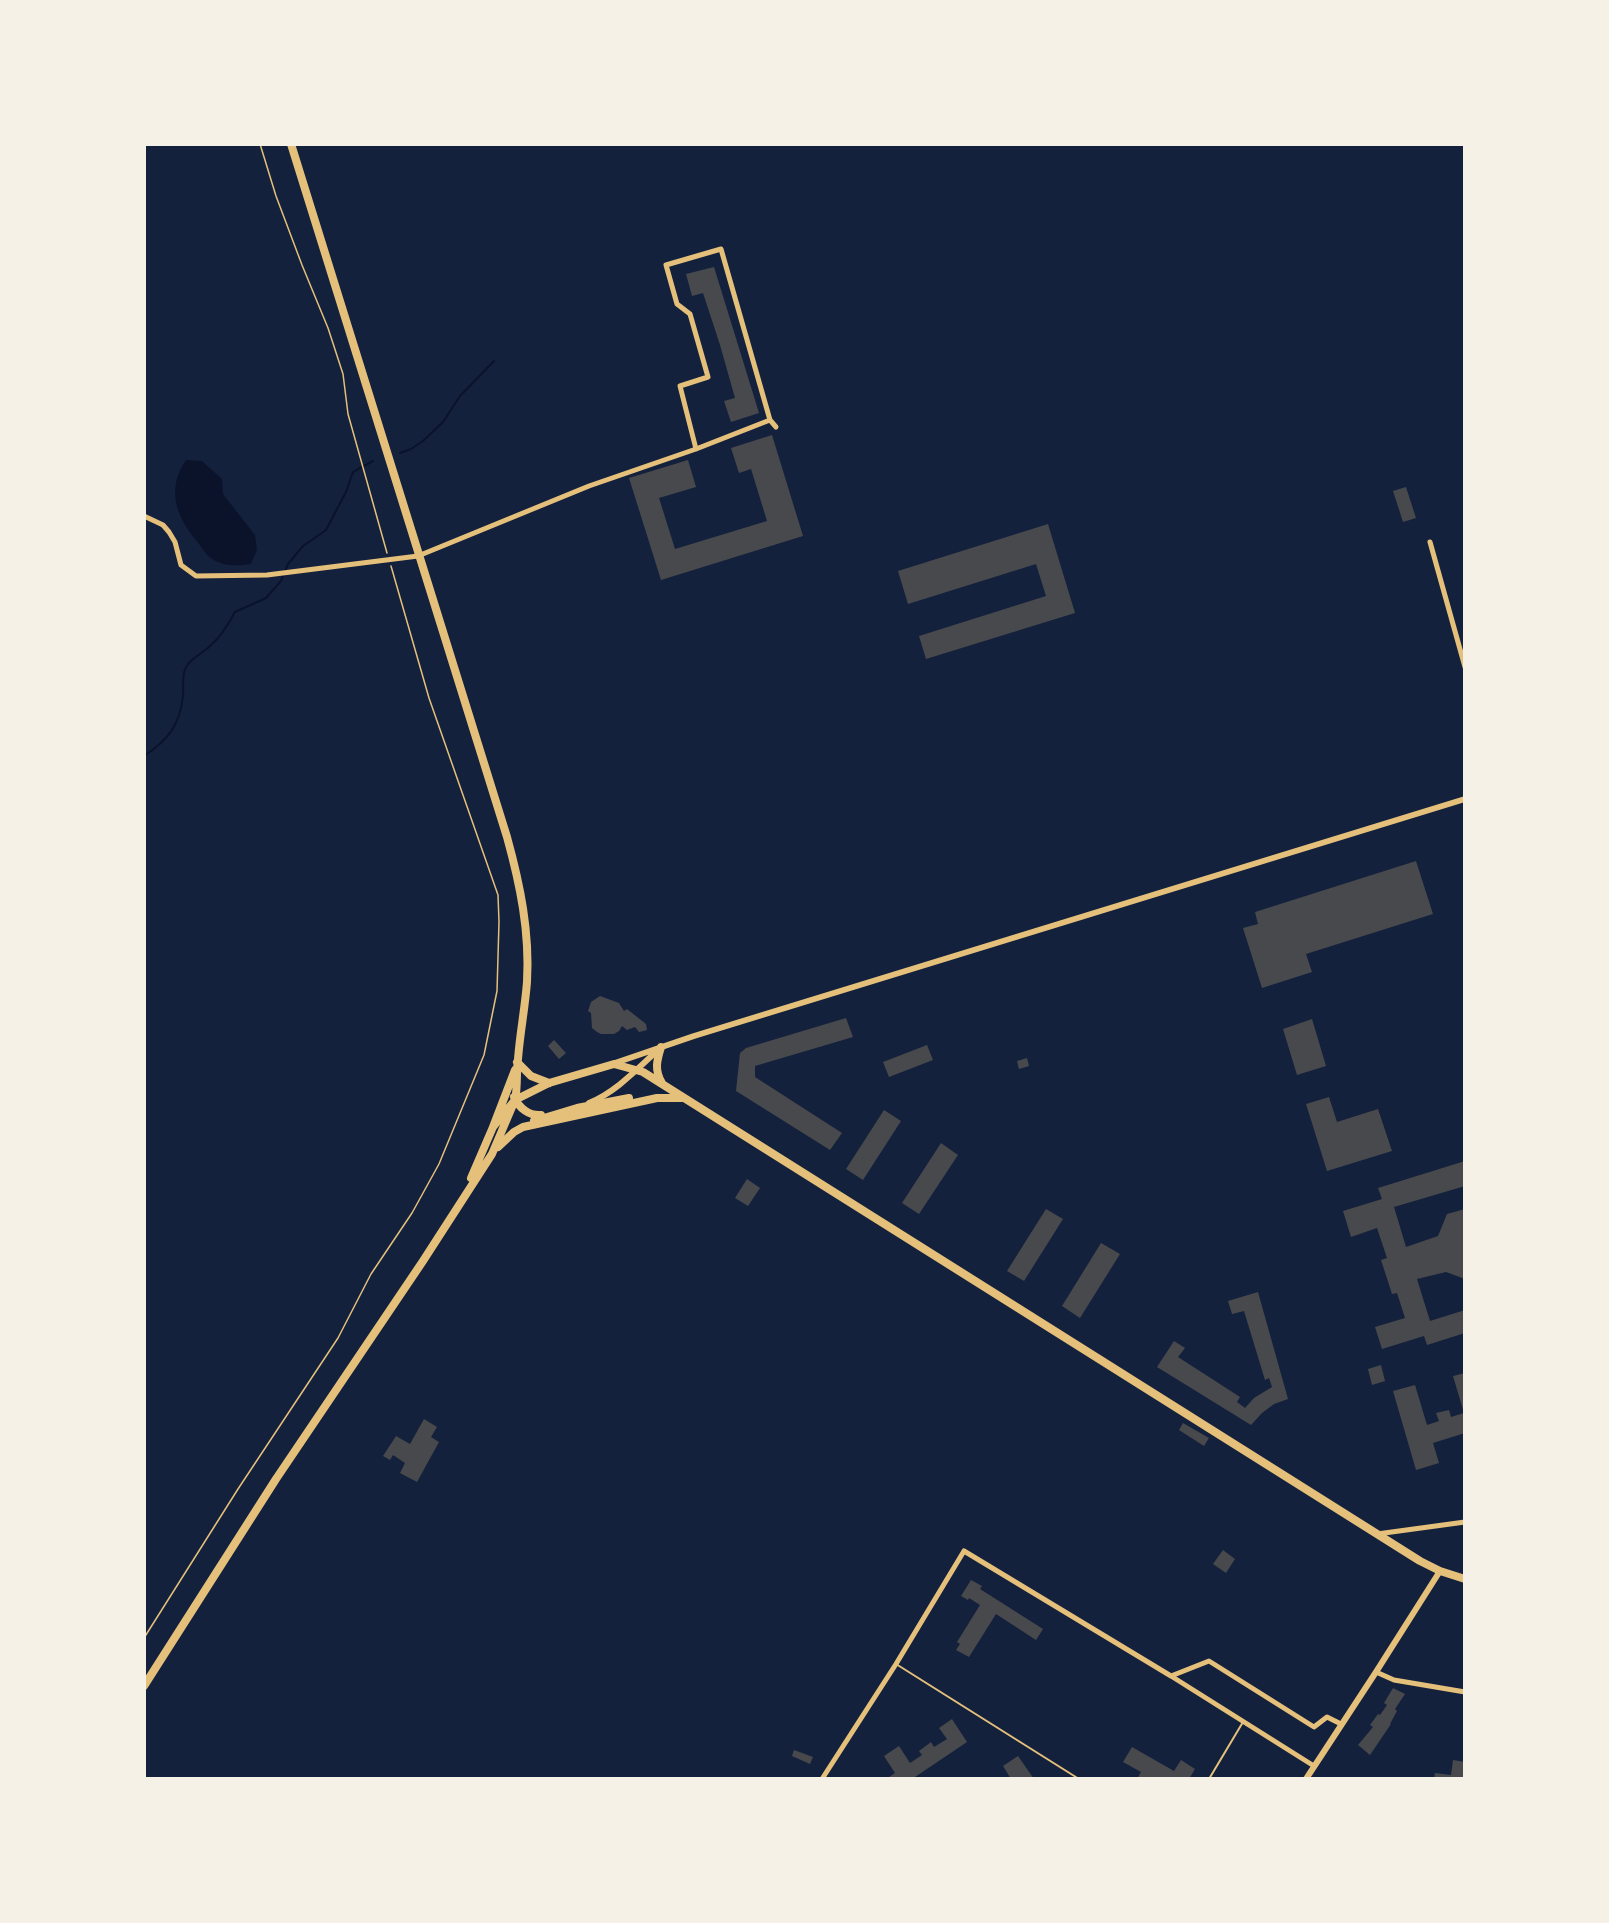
<!DOCTYPE html>
<html>
<head>
<meta charset="utf-8">
<style>
	body { margin:0 }
	#map { position:relative; width:1609px; height:1923px; overflow:hidden; background:#14213d; font-family:Roboto,sans-serif }
	canvas { display:block }
	.frame { position:absolute; inset:0; border:146px solid #f6f1e7; pointer-events:none }
</style>
</head>
<body>
<div id="map">
<canvas width="1609" height="1923"></canvas>
<div class="frame"></div>
</div>
<script>
const c = document.querySelector('canvas').getContext('2d');
c.lineJoin = 'round';
function fillPath(path, color) { c.fillStyle = color; c.fill(path, 'evenodd'); }
function trace(path, color, width, dash) { c.strokeStyle = color; c.lineWidth = width; c.lineCap = dash ? 'butt' : 'round'; c.setLineDash(dash || []); c.stroke(path); }
fillPath(new Path2D(`
	M186,460l16,1 20,18 1,15 32,41 2,15 -6,14c-14,2 -28,3 -40,-6 -5,-3 -9,-10 -12,-14 -22,-26 -34,-53 -13,-84z`), '#0b132b');
trace(new Path2D(`
	M400,453l11,-4 12,-8 20,-19 17,-26 34,-35
	M144,756c24,-16 36,-31 39,-60 1,-11 -2,-23 5,-32 6,-7 16,-12 22,-18 11,-9 18,-21 25,-34l31,-14 15,-17 7,-17 15,-18 23,-16 20,-38 7,-20 20,-11`), '#0b132b', 2);
fillPath(new Path2D(`
	M714,267l45,146 -28,9 -7,-21 11,-3 -15,-53 -17,-52 -11,3 -6,-22z
	M772,435l31,101 -142,44 -32,-102 59,-18 8,27 -37,11 16,51 92,-28 -16,-52 -12,4 -8,-25z
	M1406,487l10,31 -13,4 -10,-31z
	M1048,524l27,89 -149,46 -7,-23 127,-40 -10,-32 -128,40 -10,-33z
	M1416,861l17,53 -127,40 6,18 -50,16 -19,-60 15,-4 -3,-12z
	M600,996l19,7 5,8 3,-2 19,15 1,6 -8,2 -4,-5 -8,3 -5,-4 -3,5 -5,3h-13l-4,-2 -5,-4 -1,-15 -3,-2 3,-9z
	M846,1018l7,19 -98,29v11l87,56 -12,17 -94,-59 4,-38 6,-5z
	M1312,1019l14,47 -29,9 -14,-46z
	M554,1040l12,13 -7,6 -11,-13z
	M927,1045l6,15 -44,17 -6,-15z
	M1027,1058l2,8 -10,3 -2,-8z
	M1329,1097l8,25 41,-13 14,42 -65,20 -21,-67z
	M884,1110l17,11 -38,59 -17,-11z
	M941,1143l17,12 -39,59 -17,-11z
	M1465,1161v25l-71,21 12,40 32,-11 9,-22 18,-5v70l-19,-7 -29,7 13,42 35,-11v23l-38,12 -3,-9 -42,13 -7,-22 30,-9 -8,-25 -5,1 -11,-34 6,-2 -10,-30 -26,9 -8,-26 39,-12 -4,-11z
	M747,1179l13,9 -12,18 -13,-8z
	M1046,1209l17,10 -39,62 -17,-10z
	M1101,1243l19,11 -40,64 -18,-12z
	M1258,1292l30,107 -14,5 -12,9 -11,12 -94,-58 17,-26 11,7 -7,9 62,40 -3,5 8,6 9,-10 18,-11 -3,-9 -4,2 -21,-69 -12,3 -4,-13z
	M1381,1365l4,16 -13,4 -4,-16z
	M1465,1373v60l-32,10 6,20 -23,7 -23,-79 22,-6 12,40 12,-4 -3,-8 13,-3 2,7 13,-4 -11,-37z
	M424,1419l13,8 -6,10 8,5 -22,40 -17,-9 5,-10 -12,-8 -3,5 -7,-4 13,-20 14,8z
	M1183,1423l26,15 -5,8 -25,-16z
	M1223,1550l12,9 -9,14 -13,-9z
	M971,1580l11,6 -2,3 63,40 -7,11 -40,-26 -27,43 -13,-7 4,-6 -3,-2 23,-37 -11,-7 -1,2 -7,-4z
	M1393,1688l12,6 -10,15 2,2 -7,13h1l-21,31 -12,-10 15,-18 -3,-2 8,-11 2,1 7,-10 -3,-2z
	M952,1719l15,23 -55,37h-26l9,-6 -11,-17 15,-10 11,17 12,-8 -3,-4 12,-9 3,5 13,-8 -8,-11z
	M1132,1747l42,24 7,-11 14,9 -6,10h-52l4,-7 -18,-10z
	M794,1750l19,7 -3,7 -18,-8z
	M1018,1756l16,23h-23l-8,-13z
	M1453,1760l12,2v17h-31l1,-6 16,2z`), '#48494c');
trace(new Path2D(`
	M260,144l16,52 26,69 26,63 15,46 5,40 39,139
	M144,1638l94,-149 100,-151 33,-64 41,-61 27,-49 45,-109 13,-64 2,-69 -1,-27 -69,-197 -38,-132`), '#e5c07b', 1.5);
trace(new Path2D(`
	M896,1664l183,115
	M1209,1779l34,-57`), '#e5c07b', 2);
trace(new Path2D(`
	M696,449l-16,-63 28,-9 -18,-63 -13,-10 -11,-39 55,-16 49,171
	M144,516l19,9 6,7 6,10 6,23 15,11 71,-1 151,-19 171,-70 107,-37 74,-29 6,7
	M1430,542l35,125
	M1377,1534l88,-12
	M1376,1672l18,8 71,12
	M1171,1676l143,90
	M822,1779l74,-115 68,-113 207,125 38,-15 105,66 13,-10 14,7`), '#e5c07b', 5);
trace(new Path2D(`
	M615,1063l79,-27 771,-237
	M589,1103c27,-11 48,-34 70,-54
	M1306,1779l70,-107 64,-101`), '#e5c07b', 6);
trace(new Path2D(`
	M661,1047c-4,13 -7,23 1,36
	M517,1062l14,14 18,7
	M514,1097c5,11 15,19 27,18
	M534,1121l43,-13 52,-10
	M493,1127l22,-27 34,-17 65,-19 29,8 777,489 20,10 25,8
	M498,1147l16,-15 9,-5 134,-29h25
	M471,1178l22,-51 22,-57
	M144,1686l132,-207 147,-218 69,-107 23,-54c3,-14 1,-27 3,-41 2,-26 7,-51 9,-77 3,-50 -7,-98 -20,-145l-216,-693`), '#e5c07b', 8);
</script>
</body>
</html>
